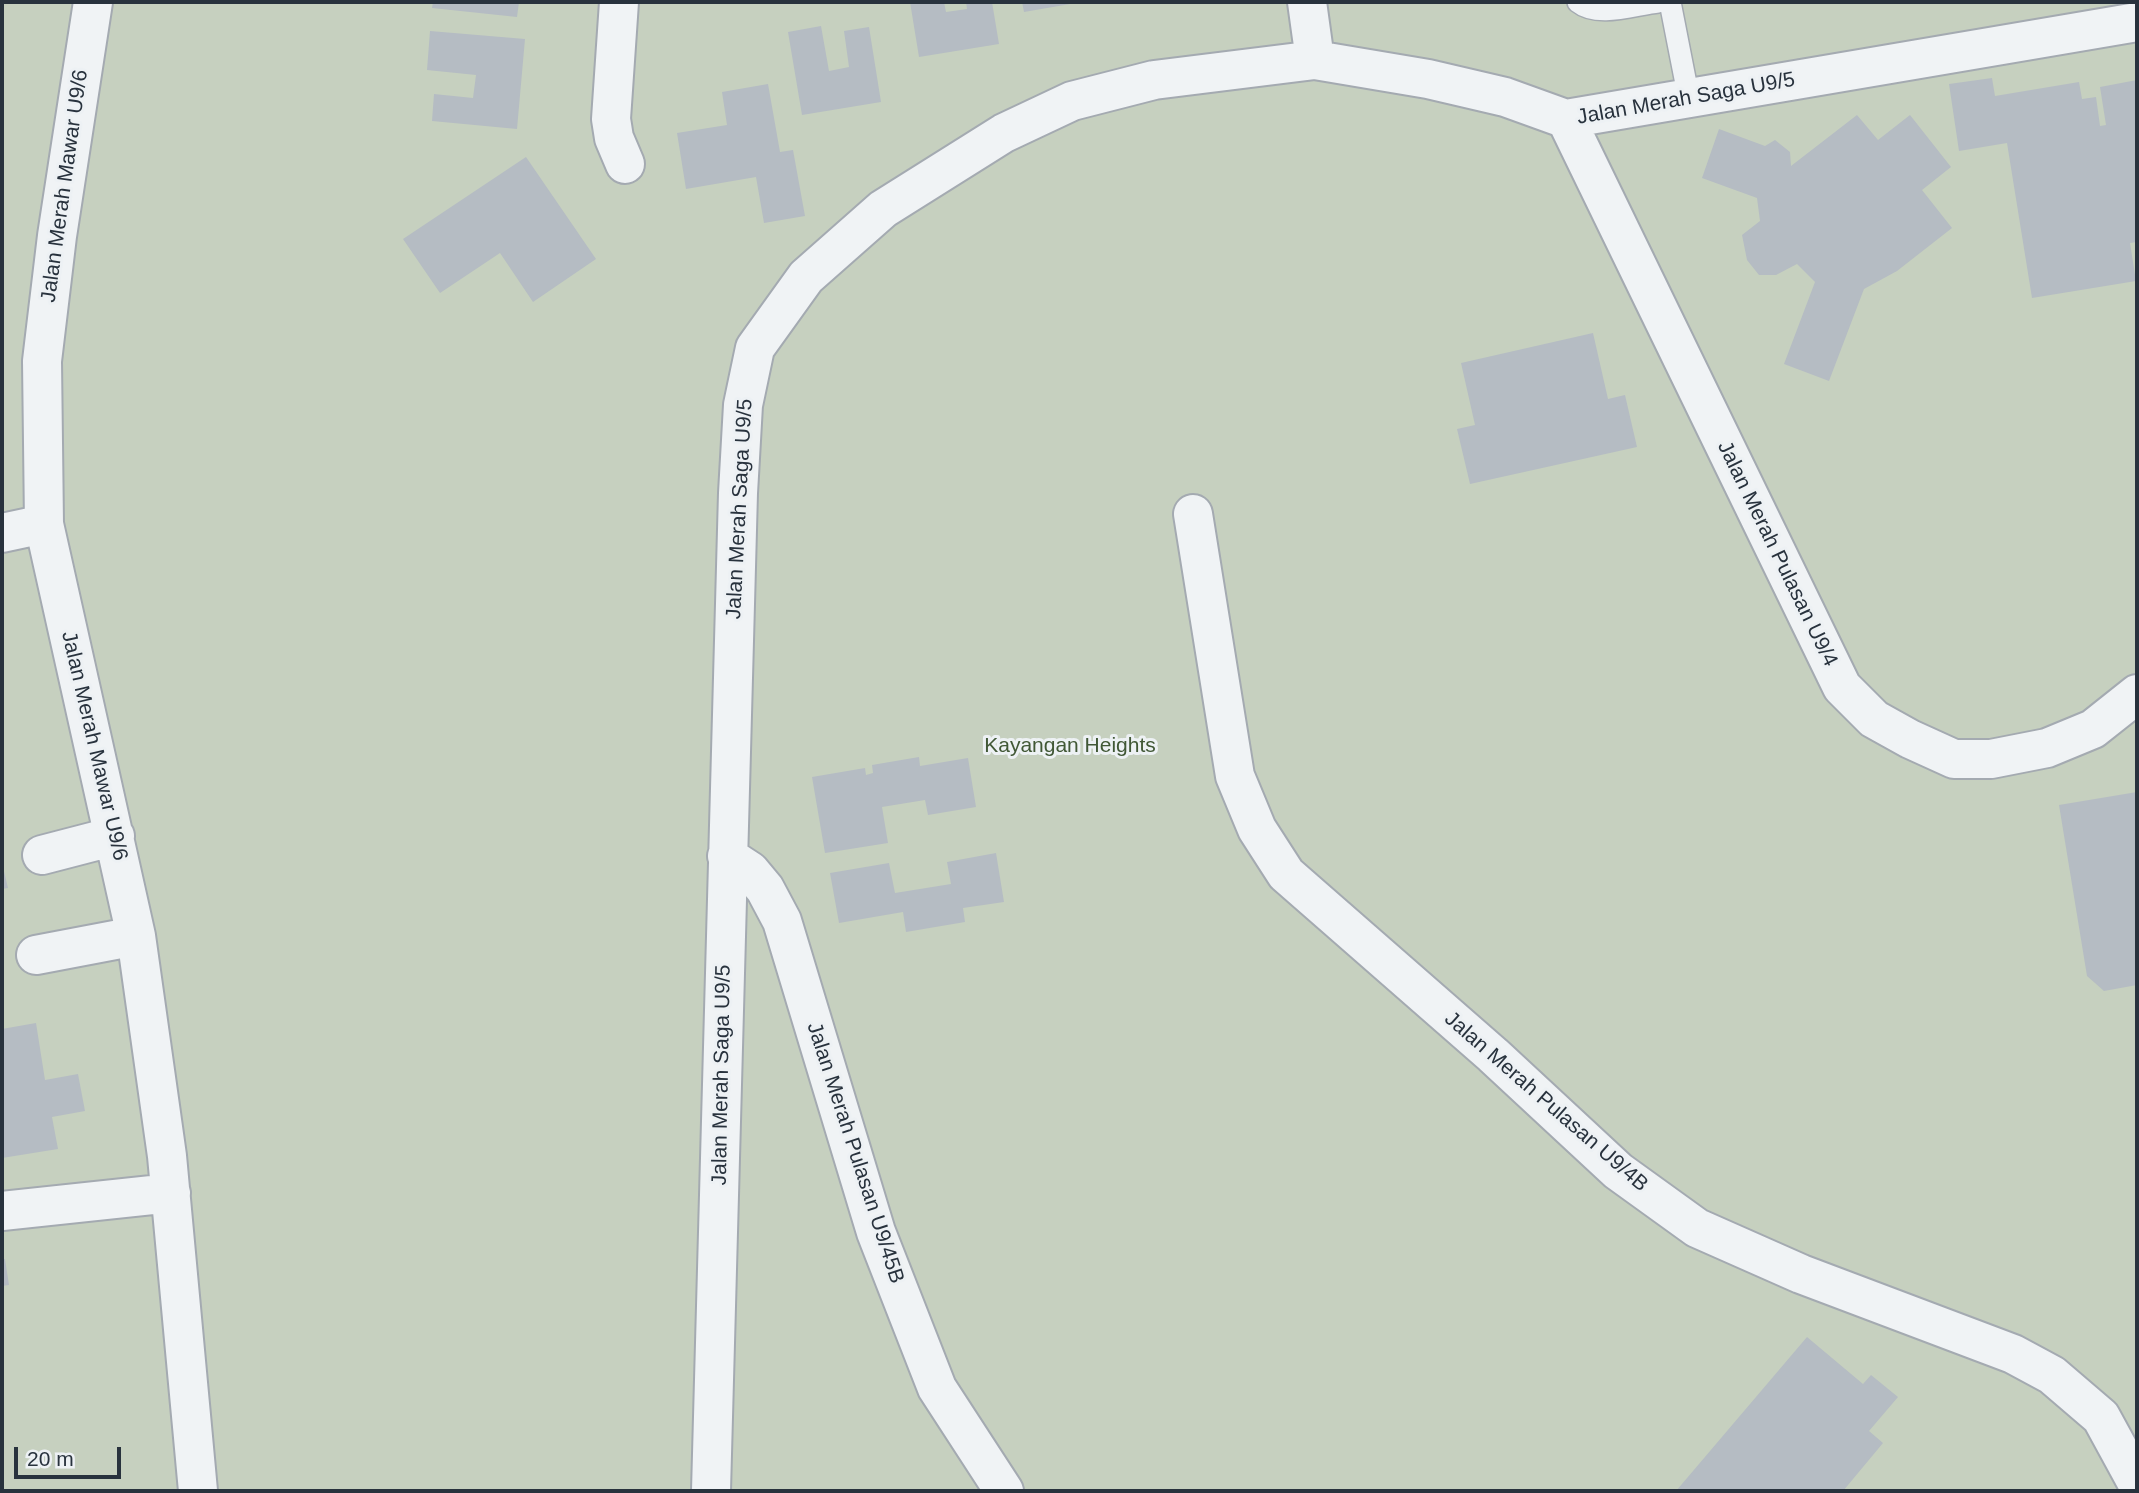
<!DOCTYPE html>
<html>
<head>
<meta charset="utf-8">
<style>
	body { margin:0 }
	#map { position:relative; width:2139px; height:1493px; overflow:hidden; background:#dee2e7; font-family:Helvetica,sans-serif }
	canvas { display:block }
	.frame { position:absolute; inset:0; border:4px solid #28323d; pointer-events:none }
	.scale { position:absolute; left:14px; top:1447px; width:107px; height:32px; box-sizing:border-box; border:4px solid #28323d; border-top:0; padding-left:9px; font-size:21px; line-height:24px; white-space:nowrap; color:#28323d; -webkit-text-stroke:5px #edf1f4; paint-order:stroke }
</style>
</head>
<body>
<div id="map">
<canvas width="2139" height="1493"></canvas>
<div class="frame"></div>
<div class="scale">20 m</div>
</div>
<script>
const c = document.querySelector('canvas').getContext('2d');
c.lineJoin = 'round';
function fillPath(path, color) { c.fillStyle = color; c.fill(path, 'evenodd'); }
function trace(path, color, width, dash) { c.strokeStyle = color; c.lineWidth = width; c.lineCap = dash ? 'butt' : 'round'; c.setLineDash(dash || []); c.stroke(path); }
function label(font, color, halo, rows, align = 'center') {
  c.font = font + ' Helvetica,sans-serif'; c.lineWidth = 6; c.setLineDash([]); c.textBaseline = 'middle'; c.strokeStyle = halo; c.fillStyle = color; for (const [text, x, y, turn = 0] of rows) {
    c.save(); c.translate(x, y); c.rotate((+turn || 0) * Math.PI / 180); c.textAlign = isNaN(turn) ? turn : align; if (halo) c.strokeText(text, 0, 0); c.fillText(text, 0, 0); c.restore();
  }
}
fillPath(new Path2D(`
	M2,2h2135v1489h-2135z`), '#c6d0bf');
fillPath(new Path2D(`
	M433,2h86l-2,15 -85,-9z
	M910,2h34l2,10 21,-3 -1,-7h26l7,42 -80,13z
	M1022,2h54v1l-52,9z
	M821,26l8,45 20,-4 -5,-36 25,-4 12,75 -79,13 -14,-83z
	M430,31l95,8 -8,90 -85,-8 2,-27 39,4 3,-23 -49,-5z
	M1992,78l3,18 84,-14 3,17 14,-2 4,29 6,-1 -6,-38 37,-7v162l-7,1 6,38 -104,17 -25,-155 -48,8 -10,-67z
	M768,84l12,68 13,-2 12,66 -41,7 -8,-46 -70,12 -9,-56 50,-8 -5,-33z
	M1857,115l21,25 32,-25 41,52 -29,23 30,38 -55,43 -33,18 -35,92 -45,-17 31,-82 -18,-18 -21,11h-17l-12,-15 -5,-25 18,-14 -3,-23 -55,-20 17,-49 46,17 10,-6 15,12 1,14z
	M526,157l70,102 -63,43 -33,-49 -60,40 -37,-54z
	M1593,333l15,66 17,-4 12,52 -167,37 -13,-55 18,-4 -14,-62z
	M919,757l1,9 48,-8 8,49 -48,8 -3,-15 -43,7 6,36 -63,10 -13,-76 53,-9 1,7 7,-2 -1,-8z
	M2137,792v193l-33,6 -17,-15 -28,-171z
	M996,853l8,49 -41,6 2,14 -59,10 -3,-20 -64,11 -9,-50 59,-10 6,30 56,-9 -4,-22z
	M2,863l6,25 -6,1z
	M36,1023l9,57 33,-6 7,37 -33,6 6,32 -56,9v-129z
	M2,1259h3l4,26 -7,1z
	M1807,1337l56,47 8,-9 27,22 -29,34 14,12 -40,48h-167z`), '#b5bcc3');
const service = new Path2D(`
	M1578,2c20,16 55,3 80,0
	M1670,2l19,97`);
const minor = new Path2D(`
	M93,2l-36,234 -15,125 2,163 92,412 31,220 31,335
	M619,2l-8,117 3,19 11,26
	M1307,2l8,58
	M1566,119l276,568 32,32 36,20 44,20h37l56,-11 46,-19 44,-35
	M1193,514l42,262 22,53 29,45 207,181 125,116 79,57 104,46 212,80 39,21 49,42 36,66
	M2,533l42,-9
	M42,855l73,-19
	M727,856l23,15 15,18 17,32 94,311 61,156 67,103
	M36,955l100,-19
	M2,1211l169,-18
	M711,1491l27,-998 5,-88 12,-57 51,-71 77,-68 121,-76 68,-32 82,-21 161,-20 113,19 77,18 61,22 571,-97`);
trace(service, '#a4aab1', 24);
trace(minor, '#a4aab1', 42);
trace(service, '#f0f3f5', 21);
trace(minor, '#f0f3f5', 38);
label('21px', '#28323d', '#edf1f4', [
	["Jalan Merah Saga U9/5",1686,99,-10],
	["Jalan Merah Mawar U9/6",65,186,-82],
	["Jalan Merah Saga U9/5",740,509,-87],
	["Jalan Merah Pulasan U9/4",1777,554,64],
	["Jalan Merah Mawar U9/6",94,746,77],
	["Jalan Merah Saga U9/5",722,1075,-89],
	["Jalan Merah Pulasan U9/4B",1546,1102,41],
	["Jalan Merah Pulasan U9/45B",855,1153,72]
]);
label('21px', '#415836', '#edf1f4', [
	["Kayangan Heights",1070,746]
]);
</script>
</body>
</html>
